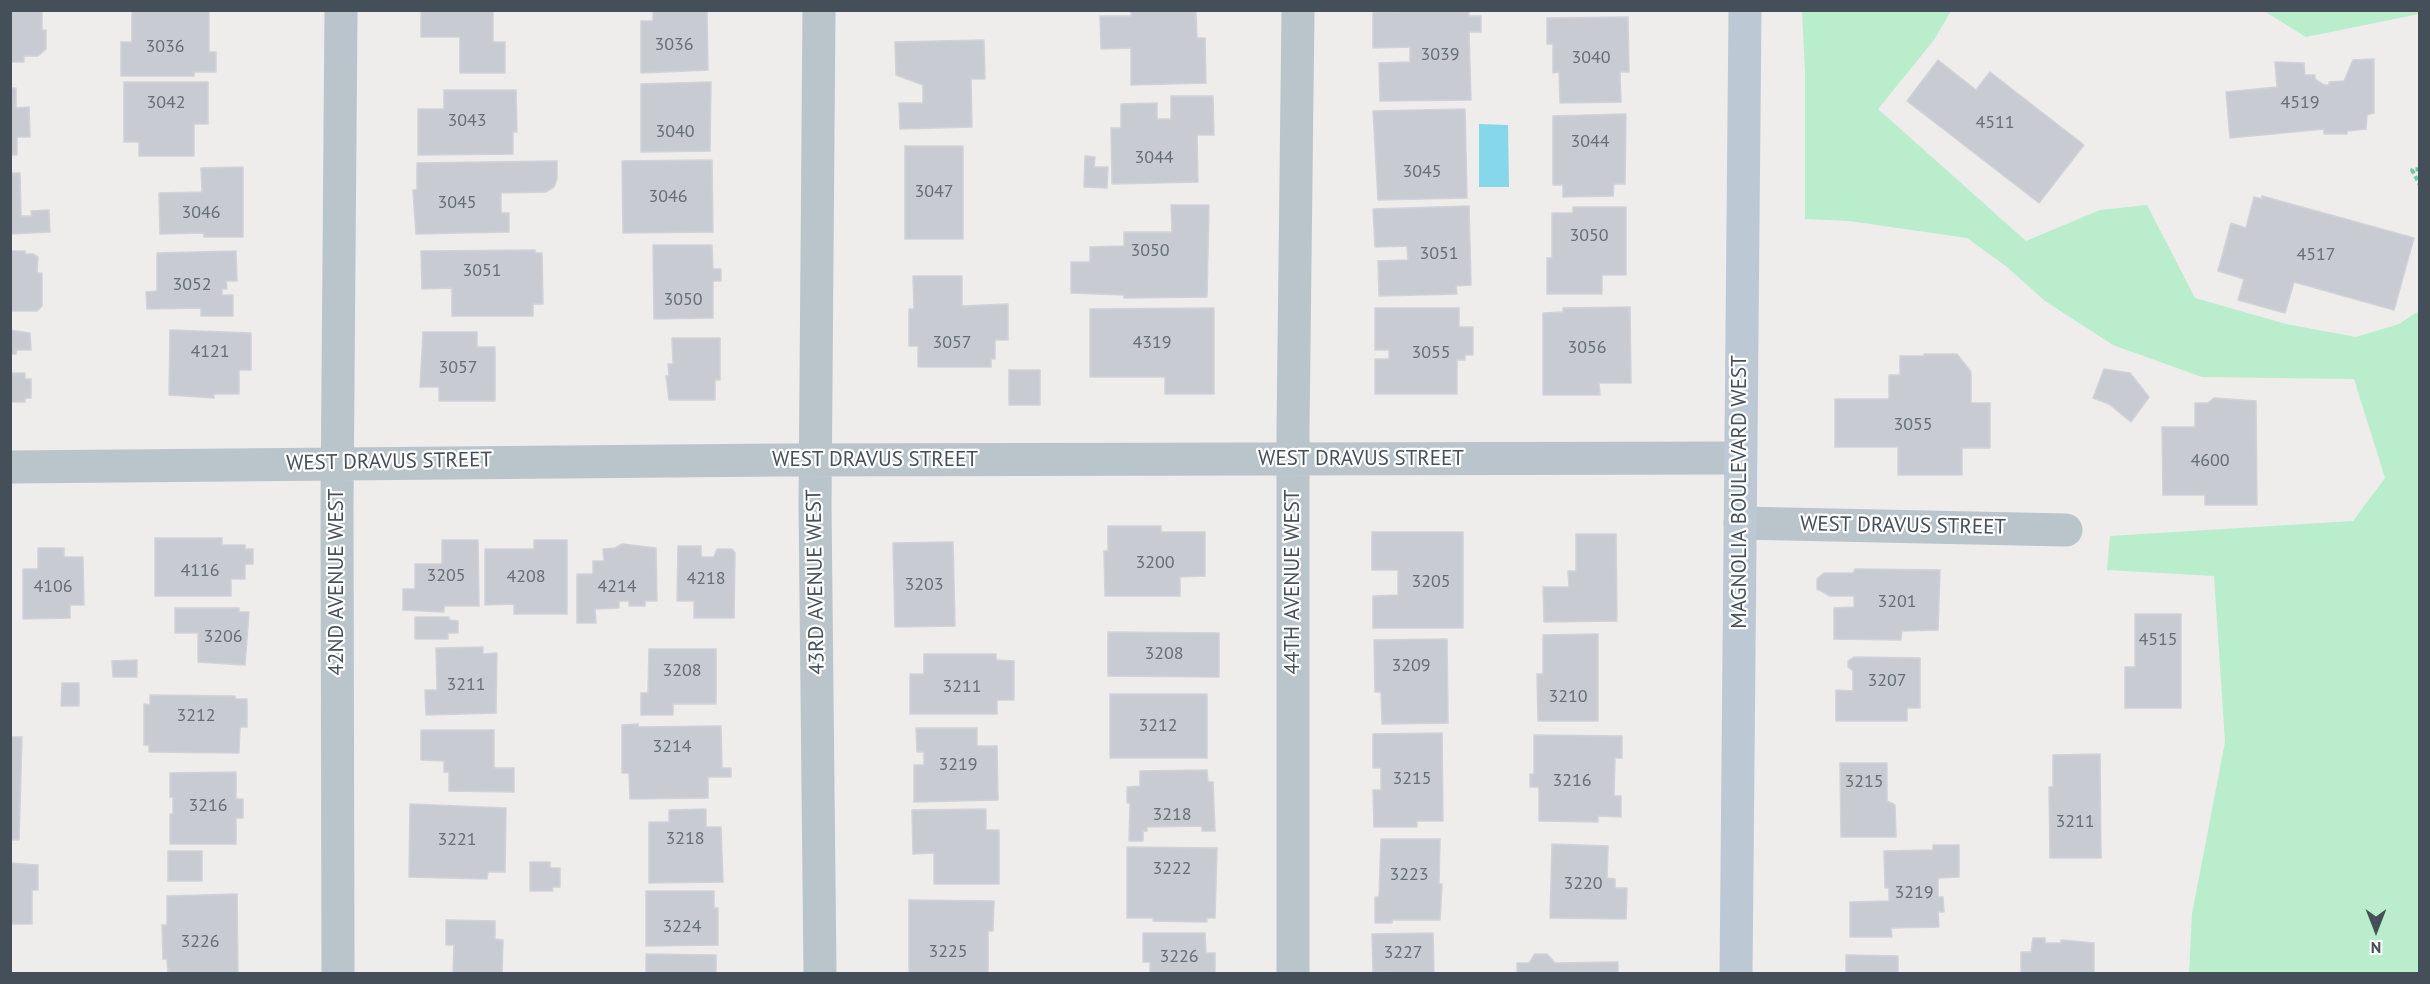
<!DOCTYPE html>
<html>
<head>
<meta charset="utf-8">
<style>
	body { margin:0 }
	#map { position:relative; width:2430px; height:984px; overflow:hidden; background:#efecec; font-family:"PT Sans",sans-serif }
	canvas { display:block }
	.frame { position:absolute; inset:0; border:12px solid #454f59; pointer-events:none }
	.north { position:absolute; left:2346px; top:900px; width:60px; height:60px; -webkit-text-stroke:4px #fff; paint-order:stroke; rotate:180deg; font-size:16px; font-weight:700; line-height:24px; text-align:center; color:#454f59 }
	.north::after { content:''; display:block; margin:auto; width:21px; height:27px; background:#454f59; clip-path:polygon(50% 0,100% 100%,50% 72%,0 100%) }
</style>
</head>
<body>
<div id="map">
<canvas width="2430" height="984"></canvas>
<div class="frame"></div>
<div class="north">N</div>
</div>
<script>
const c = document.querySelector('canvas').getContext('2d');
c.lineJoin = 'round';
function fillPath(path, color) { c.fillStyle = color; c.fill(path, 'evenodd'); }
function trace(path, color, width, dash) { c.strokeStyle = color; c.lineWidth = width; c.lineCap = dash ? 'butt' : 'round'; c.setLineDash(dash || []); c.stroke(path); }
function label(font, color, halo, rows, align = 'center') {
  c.font = font + ' "PT Sans",sans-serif'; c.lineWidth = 4.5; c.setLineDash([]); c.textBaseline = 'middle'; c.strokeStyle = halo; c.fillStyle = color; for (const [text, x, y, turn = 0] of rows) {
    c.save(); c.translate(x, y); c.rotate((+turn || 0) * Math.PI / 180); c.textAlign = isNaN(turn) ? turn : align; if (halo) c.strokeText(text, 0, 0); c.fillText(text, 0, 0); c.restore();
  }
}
fillPath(new Path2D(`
	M2419,10v4l-113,23 -42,-26z
	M1802,11h149l-17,29 -56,69 148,132 74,-31 47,-5 48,93 91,26 70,13 43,-13 20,-13v662h-230l3,-59 33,-172 -11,-166 -107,-6 3,-34 243,-15 32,-43 -31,-99 -152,-2 -89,-32 -68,-44 -38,-34 -40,-29 -118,-17 -44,-2v-148z`), '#b9edcc');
fillPath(new Path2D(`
	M1479,124l29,1 1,62h-30z`), '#86d7ea');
const building = new Path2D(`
	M10,10h32v20h4v19l-8,7h-14v6h-14z
	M132,10h77v42h7v20h-22v4h-73v-34h11z
	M421,10h72v32h12v31h-45v-36h-39z
	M653,10h54l1,60 -67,3v-52h12z
	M1131,10h65l1,28h8l1,45 -75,2v-37l-30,1 -1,-33h31z
	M1469,10v6h12v16h-12l2,68 -91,1 -1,-38 31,-1v-15l-37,1v-36z
	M1628,17l1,55h-9l1,30 -61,1 -1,-31 -6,1v-29h-6v-26z
	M984,40l1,39h-14l1,48 -72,2 -1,-26h24v-18l-27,-10 -1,-33z
	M2374,59v54l-7,2 -1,14 -19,2v3h-23v-5l-94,9 -4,-46 51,-5 -2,-25 29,1 1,12h10v4l9,6h5v-3l15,-1 9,-21z
	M1938,60l38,30 14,-18 94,73 -45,58 -132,-102z
	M124,82h84v42h-14v32h-55v-14h-15z
	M711,82l-1,69 -69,1v-68z
	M10,88h6v20l13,-1 1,30h-13v18h-7z
	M444,90h72l1,42h-4v22l-95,1v-46h26z
	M1171,96h42l1,39h-17l1,47 -86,2 -1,-56h10v-24l36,-1v16h14z
	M1465,109l2,89 -89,2 -5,-89z
	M1626,114l-1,70h-11l-1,12 -50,1v-12h-10v-69z
	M905,146h58v93h-58z
	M1085,156l10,1 -1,10h14l-1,21 -23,-1z
	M712,160l1,72 -90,1 -1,-72z
	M557,161v18l-3,8 -8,5 -45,1v20h8v19l-93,2 -3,-44h4v-27z
	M243,167v70h-39v-4l-44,1 -1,-41 43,-1 -1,-24z
	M10,173h10l1,43h11l-1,-5 18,-1 1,22 -40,2z
	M2262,196l152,42 -20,72 -100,-28 -9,31 -47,-13 6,-21 -26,-8 13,-48 15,5 8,-31 8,2z
	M1171,205h38l-2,92 -83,1v-3l-53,-2v-31h19v-15l34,-1v-14h48z
	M1469,206l2,79 -15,1 1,8 -78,2 -1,-35 30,-1 -1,-14 -32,1 -2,-38z
	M1573,207h53v68h-24v19h-55v-36h5v-45h21z
	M653,245h59l1,24h8v12h-8v37l-59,1z
	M535,250v3h7l1,51h-10v12h-81v-28l-30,1 -1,-38z
	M10,251h15v3h8l5,3 -1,16h5v33l-5,5h-27z
	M236,251l1,30h-11l1,8h-5v6h11v21h-32v-8l-54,1 -1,-17 11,-1v-38z
	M913,276h49v30l46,-2v36h-13v19h-4v8h-73v-21h-9v-37h5z
	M1630,307l1,76h-32l1,12h-57v-82l20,-1v-4z
	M1214,308v86h-49v-17h-75v-68z
	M1375,308h84v19h14v28h-8v5h-8v34h-82v-35h14v-9h-14z
	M10,330l20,3 1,17h-15v4h-6z
	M170,330l81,3v37h-12v24h-25v4l-45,-3z
	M423,332h54v15h18v54h-56v-14h-19z
	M672,338h48v42h-5v20h-46l-3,-24h3l-1,-12h5z
	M1924,354h33l14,18v31h19v45h-28v27h-64v-28h-63v-48h54v-24h11v-19h24z
	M2104,369l26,4 19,24 -18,25 -22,-18 -16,-6z
	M1009,370h31v35h-31z
	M10,373h15v6h6v19h-6v4h-15z
	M2214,398l42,3 1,104h-52v-10h-42l-1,-68h33v-24h13z
	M1108,526h53v6h44v44l-25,1v19h-75l-1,-45h4z
	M1372,532h91v96h-90v-32l25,-1v-25h-26z
	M1576,534h40l1,87 -73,1 -1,-35h26l-1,-16h8z
	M155,538h67v7h23v4h8v15h-8v15h-14v17h-76z
	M442,540h36l1,66h-35v6l-41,-2v-21h12v-25h27z
	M534,540h33v74h-53v-10l-29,1v-56h49z
	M953,542l2,84 -60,1 -2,-84z
	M622,544l34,4 1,53h-12v5h-16v-5h-10v7l-24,1 1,14h-19v-49h16v-13h11l-1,-12 12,-1z
	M678,546h23v11h13l3,-8h15l3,4 -1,65h-40v-17h-17z
	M38,548h26v9h19l1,48h-14v13l-47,1v-50h15z
	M1855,569l85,1 -2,60 -36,1 -1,9 -67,-1v-31l20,-1v-11h-24l-13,-7v-10l7,-6h29z
	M175,608h64v4h10l-4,53 -47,-3v-29h-23z
	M2135,614h46v94h-56v-41h10z
	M415,617h34v3l9,1v12h-10v6h-33z
	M1108,632l111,1v44l-111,-1z
	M1598,634v87h-60l-1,-47h6v-39z
	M1447,639l1,84 -66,1 -1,-32h-6l-1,-52z
	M483,647v7l14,-1 -1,60 -70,2 -1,-25h12l-1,-42z
	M649,649h67v55h-43v11h-32v-22h7z
	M924,654h72v6l18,1v39h-17v14h-87v-40h14z
	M1854,657l66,1v50h-13v13h-71v-31l17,1v-20l-5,-4v-6z
	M137,660v17h-24l-1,-16z
	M62,683h17v23h-18z
	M1110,694h97v64h-97z
	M150,695l85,1v3h12v28h-7l-1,26 -90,-1v-7h-5v-41l6,1z
	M638,724v3l83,-1 1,42h9v9h-23v21l-78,1 -1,-26h-7v-48z
	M916,728h61v18h20l1,54 -84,2v-37h10v-13h-7z
	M421,730h73v38h20v24l-65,-1v-19h-5v-11l-23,-1z
	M1442,733l1,88h-26v6h-43l-1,-37h8v-22h-8v-34z
	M1534,735l88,1v22h-7l-1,38h7v21l-23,-1v6l-59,-1v-34h-9v-13h4z
	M10,737h12l-3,103h-9z
	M2100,754l1,104h-51l-1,-71h4v-32z
	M1840,763h47v38l8,4 1,32h-55z
	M1207,770l1,12h5l2,49h-13v-5l-55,1v4h-4v10h-14l1,-38h-3v-16l13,-1v-15z
	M236,772v27h7v19h-7v26h-66v-30h3v-17h-3v-24z
	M410,804l96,4 -1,64h-17l-1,7 -78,-2z
	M706,809v18h15l2,55 -74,1v-61h20v-12z
	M986,809v21h13v54h-65v-31l-21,1 -1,-44z
	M1381,839h59l-1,45h3l-2,36h-48v3h-17v-26h4z
	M1552,844l56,2 -1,32 8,1v9h12l-1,31 -76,-1z
	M1933,845h26v32l-21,1v19h5l1,15h-6l1,15 -48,1 1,9h-42v-35l39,-1v-13h-4l-1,-37 49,-1z
	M1127,847l90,1 -2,70h-8v4l-54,-1v-3h-26z
	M168,851h34v30h-34z
	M530,862h20v6h10v19h-8l1,4h-23z
	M10,863l28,2v25h-6v34h-22z
	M646,891h68v17h4v37l-72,1z
	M237,894l1,80h-70l-1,-15h-4l-1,-34h5v-29z
	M909,900l85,1 -1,30h-5v43h-79z
	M446,920l49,1v18l8,1 -1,34h-49l1,-29h-8z
	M1143,933h62l1,20h9v21h-65v-12h-7z
	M1433,933l1,41 -61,-2 -1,-38z
	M2033,938h12v5h16v-3l33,3v31h-73v-22h10z
	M646,954l70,1v19h-70z
	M1535,954h12l8,9 63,-1v12h-101v-11h12z
	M1846,955l52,1v18h-52z`);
fillPath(building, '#c8cbd1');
trace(building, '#d0d2d8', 1.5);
trace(new Path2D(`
	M2420,169l-8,1 8,15`), '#72ca9d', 4, [4.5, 3]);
trace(new Path2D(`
	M819,10l-4,494 5,470
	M10,467l771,-7 959,-2
	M1740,523l326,7
	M338,974l-1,-467 4,-497
	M1293,974v-545l5,-419`), '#bac4cb', 33);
trace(new Path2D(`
	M1736,974l9,-964`), '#bcc8d3', 33);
label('18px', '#666e77', null, [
	["3036",674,45],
	["3036",165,47],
	["3039",1440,55],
	["3040",1591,58],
	["3042",166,103],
	["4519",2300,103],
	["3043",467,121],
	["4511",1995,123],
	["3040",675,132],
	["3044",1590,142],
	["3044",1154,158],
	["3045",1422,172],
	["3047",934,192],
	["3046",668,197],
	["3045",457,203],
	["3046",201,213],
	["3050",1589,236],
	["3050",1150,251],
	["3051",1439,254],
	["4517",2316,255],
	["3051",482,271],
	["3052",192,285],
	["3050",683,300],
	["3057",952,343],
	["4319",1152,343],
	["3056",1587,348],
	["4121",210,352],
	["3055",1431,353],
	["3057",458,368],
	["3055",1913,425],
	["4600",2210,461],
	["3200",1155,563],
	["4116",200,571],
	["3205",446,576],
	["4208",526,577],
	["4218",706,579],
	["3205",1431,582],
	["3203",924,585],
	["4106",53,587],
	["4214",617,587],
	["3201",1897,602],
	["3206",223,637],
	["4515",2158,640],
	["3208",1164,654],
	["3209",1411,666],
	["3208",682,671],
	["3207",1887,681],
	["3211",466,685],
	["3211",962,687],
	["3210",1568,697],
	["3212",196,716],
	["3212",1158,726],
	["3214",672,747],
	["3219",958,765],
	["3215",1412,779],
	["3216",1572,781],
	["3215",1864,782],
	["3216",208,806],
	["3218",1172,815],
	["3211",2075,822],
	["3218",685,839],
	["3221",457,840],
	["3222",1172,869],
	["3223",1409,875],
	["3220",1583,884],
	["3219",1914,893],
	["3224",682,927],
	["3226",200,942],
	["3225",948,952],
	["3227",1403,953],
	["3226",1179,957]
]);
label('21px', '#454f59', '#fff', [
	["WEST DRAVUS STREET",1361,459],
	["WEST DRAVUS STREET",875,460],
	["WEST DRAVUS STREET",389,462,-1],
	["MAGNOLIA BOULEVARD WEST",1740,492,-90],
	["WEST DRAVUS STREET",1903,526,1],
	["42ND AVENUE WEST",337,582,-90],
	["43RD AVENUE WEST",816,582,-91],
	["44TH AVENUE WEST",1293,582,-90]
]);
</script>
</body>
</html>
